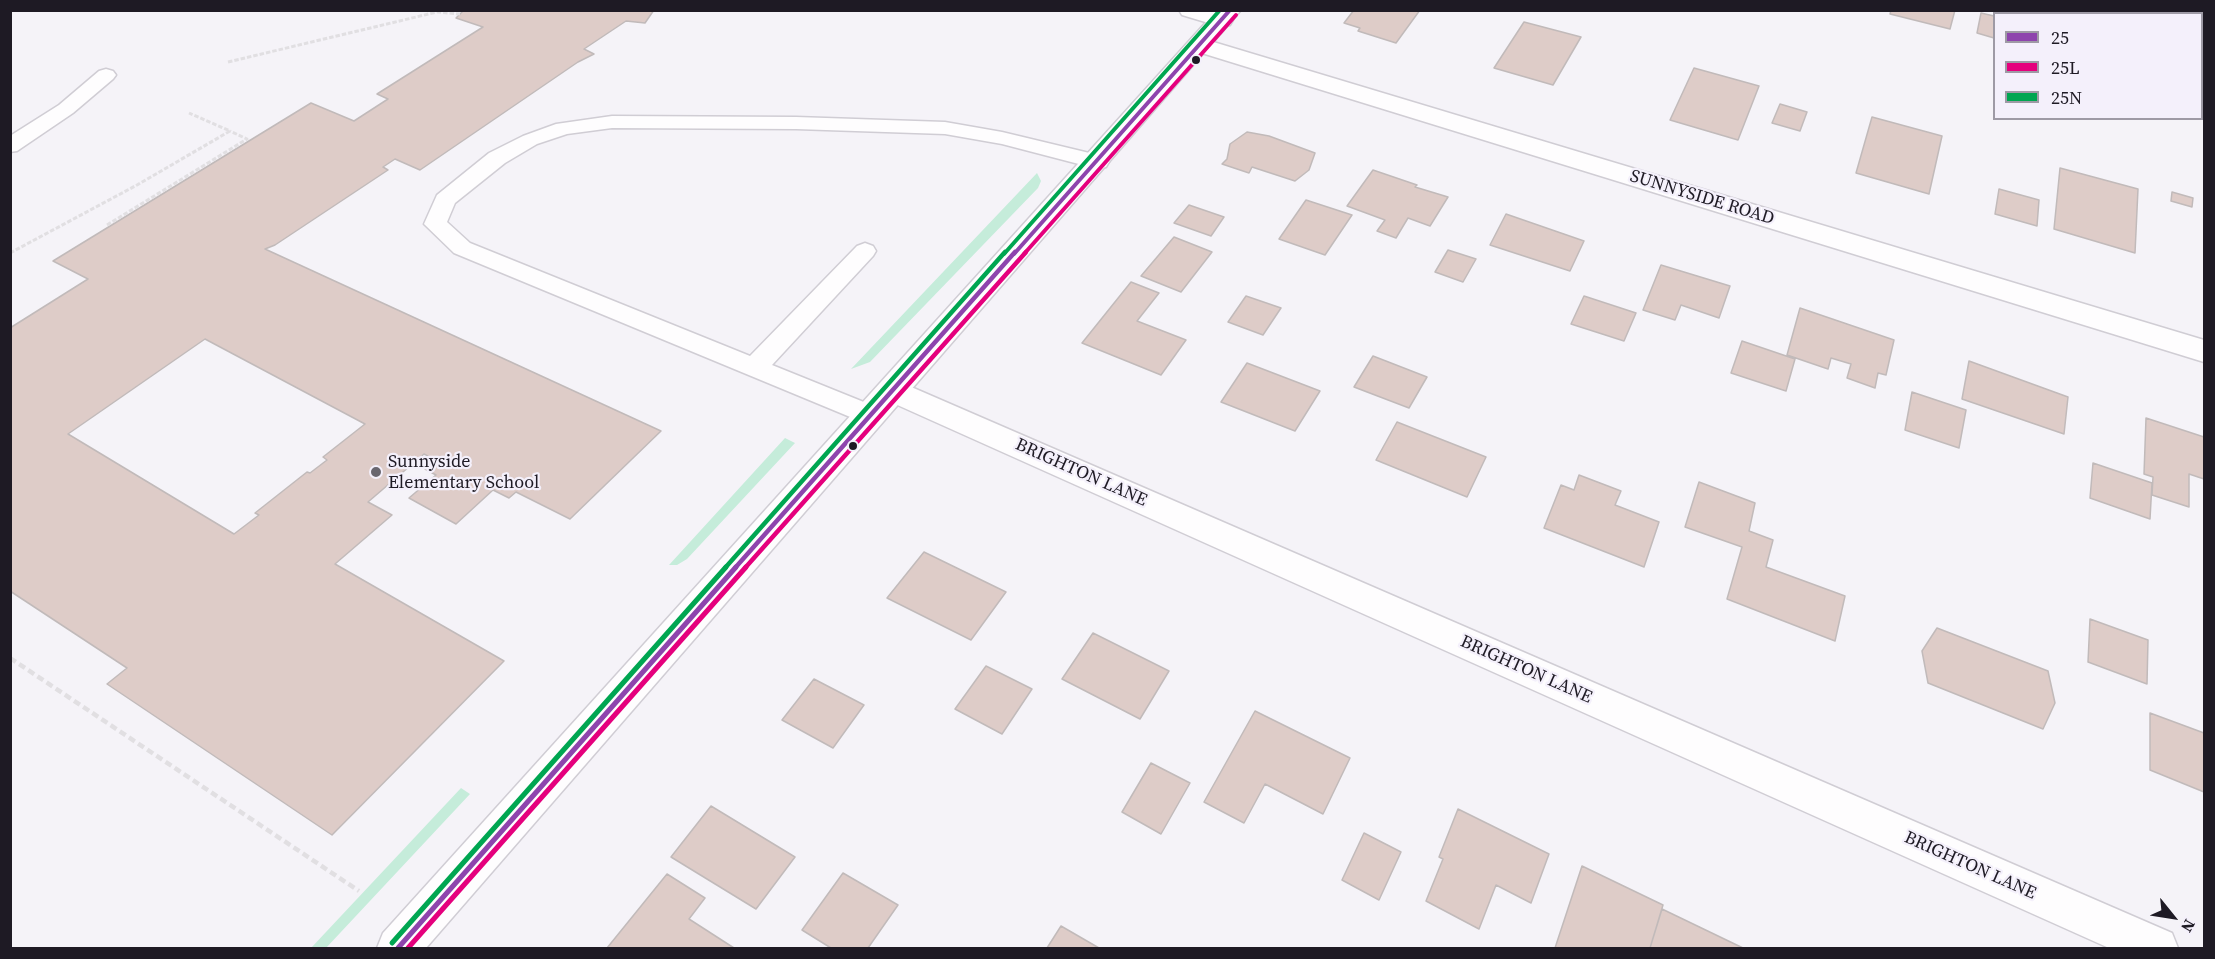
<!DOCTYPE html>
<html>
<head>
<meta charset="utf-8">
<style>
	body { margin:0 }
	#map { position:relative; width:2215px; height:959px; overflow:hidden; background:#f5f3f8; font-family:"Source Serif 4",serif }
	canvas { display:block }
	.frame { position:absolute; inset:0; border:12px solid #1e1a24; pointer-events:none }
	.legend { position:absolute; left:1993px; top:12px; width:210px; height:108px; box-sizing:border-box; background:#f4f0fb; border:2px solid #9e9aa5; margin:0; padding:8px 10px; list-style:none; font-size:18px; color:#1e1a24 }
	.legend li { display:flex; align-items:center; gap:12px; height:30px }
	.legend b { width:30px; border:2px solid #9e9aa5 }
	.north { position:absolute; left:2143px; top:887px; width:60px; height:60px; -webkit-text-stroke:4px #f4f0fb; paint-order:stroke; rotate:120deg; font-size:16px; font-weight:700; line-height:24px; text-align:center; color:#1e1a24 }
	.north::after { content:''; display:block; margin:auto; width:21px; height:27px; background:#1e1a24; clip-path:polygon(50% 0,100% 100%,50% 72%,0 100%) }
</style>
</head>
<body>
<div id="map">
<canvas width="2215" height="959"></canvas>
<div class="frame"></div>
<ul class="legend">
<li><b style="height:8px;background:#8e44ad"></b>25</li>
<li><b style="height:8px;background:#e5007d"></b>25L</li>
<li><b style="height:8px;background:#00a651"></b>25N</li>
</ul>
<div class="north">N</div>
</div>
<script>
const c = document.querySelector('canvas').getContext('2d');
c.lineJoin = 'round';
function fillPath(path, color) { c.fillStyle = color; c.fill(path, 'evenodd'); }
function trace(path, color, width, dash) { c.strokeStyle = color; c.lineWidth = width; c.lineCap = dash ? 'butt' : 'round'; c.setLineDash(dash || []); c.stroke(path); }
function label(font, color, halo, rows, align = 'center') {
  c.font = font + ' "Source Serif 4",serif'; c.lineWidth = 4.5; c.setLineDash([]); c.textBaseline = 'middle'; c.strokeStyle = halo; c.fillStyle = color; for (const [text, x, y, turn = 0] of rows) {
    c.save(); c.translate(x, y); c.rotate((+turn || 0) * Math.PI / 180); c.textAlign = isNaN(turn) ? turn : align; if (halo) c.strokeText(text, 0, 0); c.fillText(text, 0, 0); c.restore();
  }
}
fillPath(new Path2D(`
	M1037,173l4,8 -3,7 -168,174 -19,7z
	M785,438l10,5 -108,116 -10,6h-8z
	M461,788l9,6 -144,154h-15z`), '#c5ecda');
const building = new Path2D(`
	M464,10h190l-9,13 -19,-2 -42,28 10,5 -16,8 -158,108 -25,-11 -12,8 5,3 -113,75 -10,4 396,182 -91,88 -54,-27 -7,6 -16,-8 -37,34 -47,-26 27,-23 -11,-6 10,-9 -11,-6 -56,48 24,13 -57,49 169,97 -172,174 -225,-151 20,-16 -117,-77v-263l78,-49 -35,-18 258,-158 43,18 34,-22 -11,-5 106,-67 -27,-9zM205,339l160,85 -42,33 4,3 -17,13 -3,-1 -52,41 4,2 -25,19 -166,-100z
	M1354,10h66l-24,33 -38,-12 2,-3 -16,-5z
	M1891,10h64l-5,19 -60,-15z
	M1981,13l13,3v22l-17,-5z
	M1524,22l57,15 -28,48 -59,-17z
	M1694,68l65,18 -21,54 -68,-20z
	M1780,104l27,8 -7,19 -28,-8z
	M1872,117l70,19 -13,58 -73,-21z
	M1247,132l22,4 46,17 -6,17 -14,11 -43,-14 -3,6 -27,-9 5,-5 3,-15z
	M2060,168l78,21 -3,64 -81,-24z
	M1373,170l44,15 -2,2 33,10 -18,29 -22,-8 -12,20 -19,-7 8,-11 -38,-14z
	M1999,189l40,11 -2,26 -42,-12z
	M2172,192l21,6 -1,9 -21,-6z
	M1306,200l46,15 -27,40 -46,-16z
	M1189,205l35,12 -13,19 -37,-13z
	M1506,214l78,27 -14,30 -80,-26z
	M1174,237l38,15 -31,40 -40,-16z
	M1448,250l28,9 -13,23 -28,-10z
	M1661,265l69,21 -11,32 -38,-13 -6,15 -32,-10z
	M1131,282l28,11 -22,28 49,19 -25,35 -79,-32z
	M1246,296l35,12 -18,27 -35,-13z
	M1584,296l52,17 -12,28 -53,-17z
	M1800,308l94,32 -8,35 -8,-2 -3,15 -28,-10 4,-14 -20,-6 -3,11 -41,-14z
	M1742,341l53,18 -9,32 -55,-18z
	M1373,356l54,21 -18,31 -55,-21z
	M1969,361l99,36 -4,37 -102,-35z
	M1247,363l73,28 -25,40 -74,-29z
	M1912,392l54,18 -7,38 -54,-18z
	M2146,418l58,19v42l-15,-5v33l-37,-12 1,-18 -9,-3z
	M1397,422l89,35 -19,40 -91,-37z
	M2093,463l59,20 -2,36 -60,-21z
	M1579,475l42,16 -6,14 44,17 -15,45 -100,-39 17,-43 13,5z
	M1699,482l56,21 -6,28 24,9 -7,27 79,29 -10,45 -108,-42 15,-52 -57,-20z
	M924,552l82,40 -35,48 -84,-42z
	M2090,619l58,21 -1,44 -59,-22z
	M1937,628l111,43 7,32 -12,26 -115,-46 -6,-32z
	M1093,633l76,38 -29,48 -78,-40z
	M986,666l46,23 -30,45 -47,-25z
	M814,679l50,26 -31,43 -51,-28z
	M1255,711l95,47 -27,56 -58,-30 -21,39 -40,-21z
	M2150,713l54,20v59l-54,-22z
	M1151,763l39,20 -29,51 -39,-22z
	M711,806l84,51 -39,52 -85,-52z
	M1458,809l91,45 -18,49 -35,-18 -17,44 -53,-28 17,-42 -4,-2z
	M1364,833l37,19 -22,48 -37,-20z
	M1582,866l81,39 -13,43h-95z
	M843,873l55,32 -30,43h-37l-29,-18z
	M667,874l38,24 -16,21 45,29h-127z
	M1662,909l81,39h-93z
	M1061,926l38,22h-52z`);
fillPath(building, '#deccc8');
trace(building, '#c1baba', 1.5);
const lane = new Path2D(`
	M106,69l7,2 3,4 -3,4 -40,34 -56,38 -7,1v-16l49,-31 40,-34z
	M612,116l184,1 149,5 57,10 104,25 3,5 -3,5 -8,2 -96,-25 -57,-10 -149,-5 -184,-1 -45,6 -30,10 -32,19 -50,40 -8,19 23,21 280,113 107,-110 8,-3 8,3 3,5 -3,5 -101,109 109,44 4,7 -4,7 -9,3 -418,-173 -30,-29 13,-29 52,-42 34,-17 33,-12z`);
const street = new Path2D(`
	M1179,10c16,0 44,-5 54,10l-3,5 -8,2 -40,-12z
	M2146,10h34l2,4h-34z
	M2202,14h2v14h-2z
	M1200,38l1004,302v22l-1012,-312 -4,-5 4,-5z
	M895,380l1277,553 6,15h-69l-1225,-549 -5,-8 5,-8z`);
const secondary = new Path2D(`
	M1217,10h24l-815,938h-49l6,-15z`);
trace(lane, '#d0cdd4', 3);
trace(street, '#d0cdd4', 3);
trace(secondary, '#d0cdd4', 3);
trace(new Path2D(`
	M228,62l209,-50 23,2
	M107,225l140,-86 -17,-8
	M10,253l127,-68 93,-54 -41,-18`), '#e1dfe2', 3, [4.5, 2]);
trace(new Path2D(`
	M10,658l349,233`), '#e1dfe2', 4.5, [7, 4]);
fillPath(lane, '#fefdfe');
fillPath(street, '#fefdfe');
fillPath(secondary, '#fefdfe');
trace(new Path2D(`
	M1014,254l216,-244`), '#8e44ad', 4);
trace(new Path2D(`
	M735,568l280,-316`), '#8e44ad', 4.5);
trace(new Path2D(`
	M398,948l338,-381`), '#8e44ad', 5);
trace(new Path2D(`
	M1024,254l212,-239`), '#e5007d', 4);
trace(new Path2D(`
	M745,568l281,-316`), '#e5007d', 4.5);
trace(new Path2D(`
	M408,948l338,-381`), '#e5007d', 5);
trace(new Path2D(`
	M1004,254l216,-244`), '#00a651', 4);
trace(new Path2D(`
	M725,568l280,-316`), '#00a651', 4.5);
trace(new Path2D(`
	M392,943l334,-376`), '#00a651', 5);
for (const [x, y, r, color] of [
	[1196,60,5,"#1e1a24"],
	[853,446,5,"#1e1a24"],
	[376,472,6,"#69666e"]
]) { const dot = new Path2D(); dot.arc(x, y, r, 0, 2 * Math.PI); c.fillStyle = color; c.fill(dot); trace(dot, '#f4f0fb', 2); }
label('18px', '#1e1a24', '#f4f0fb', [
	["SUNNYSIDE ROAD",1702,198,17],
	["BRIGHTON LANE",1081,473,24],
	["BRIGHTON LANE",1526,670,24],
	["BRIGHTON LANE",1970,866,24]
]);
label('18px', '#1e1a24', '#f4f0fb', [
	["Sunnyside",388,462],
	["Elementary School",388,483]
], 'left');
</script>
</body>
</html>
